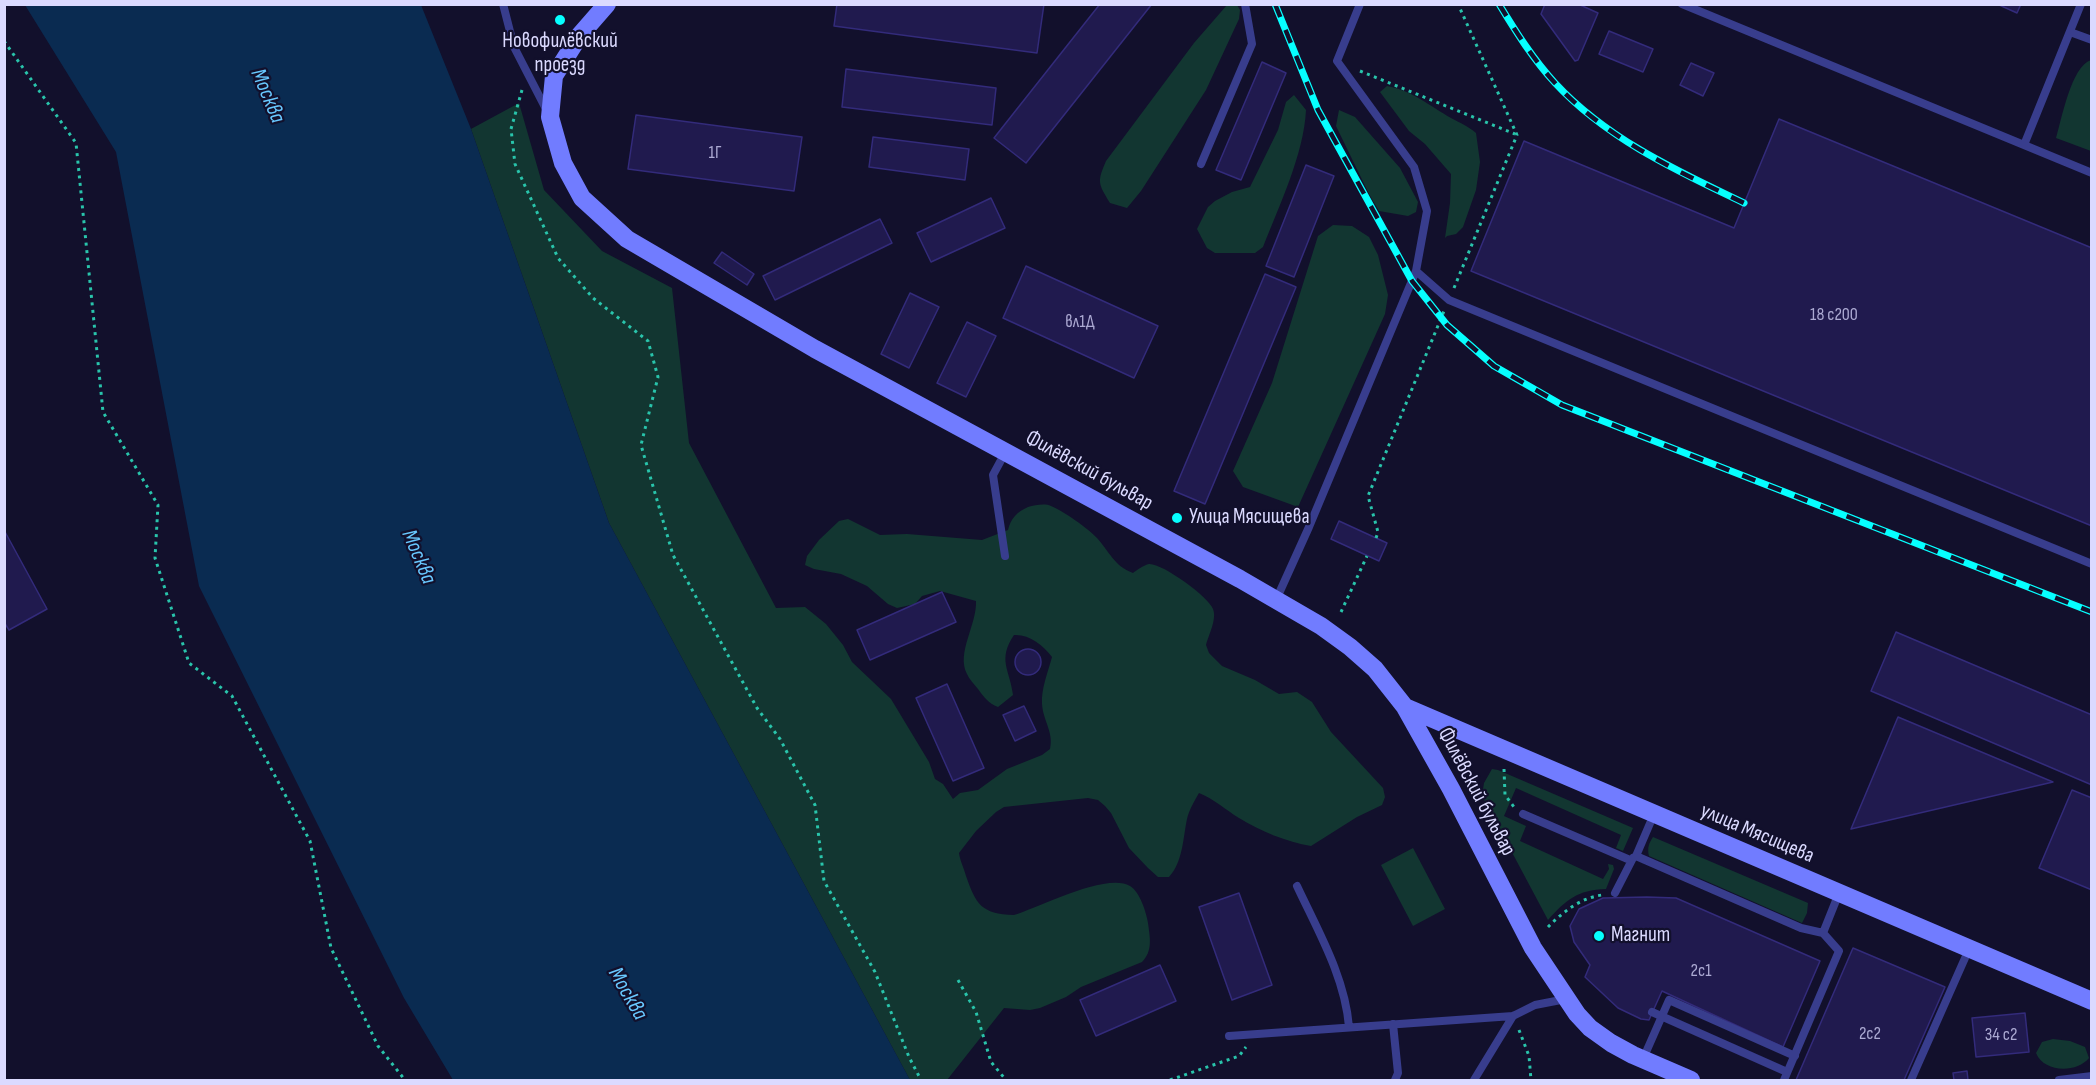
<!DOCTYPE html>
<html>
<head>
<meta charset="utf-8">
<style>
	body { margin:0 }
	#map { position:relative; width:2096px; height:1085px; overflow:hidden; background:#12102c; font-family:"Sofia Sans Condensed",sans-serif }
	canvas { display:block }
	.frame { position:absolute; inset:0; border:6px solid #dbdaff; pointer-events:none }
</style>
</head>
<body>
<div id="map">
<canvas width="2096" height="1085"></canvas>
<div class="frame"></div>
</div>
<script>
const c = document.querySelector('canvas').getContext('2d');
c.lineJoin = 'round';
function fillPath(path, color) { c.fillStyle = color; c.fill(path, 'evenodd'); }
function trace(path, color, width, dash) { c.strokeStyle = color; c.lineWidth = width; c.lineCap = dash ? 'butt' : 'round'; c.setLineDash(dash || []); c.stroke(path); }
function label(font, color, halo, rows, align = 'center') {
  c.font = font + ' "Sofia Sans Condensed",sans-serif'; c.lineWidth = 4.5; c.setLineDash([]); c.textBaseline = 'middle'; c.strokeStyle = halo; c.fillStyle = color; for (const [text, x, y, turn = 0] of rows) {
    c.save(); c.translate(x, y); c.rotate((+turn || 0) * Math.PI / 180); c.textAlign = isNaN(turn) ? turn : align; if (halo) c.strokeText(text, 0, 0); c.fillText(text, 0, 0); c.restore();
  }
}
fillPath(new Path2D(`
	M1227,5h10l3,5 -1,9 -33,71 -65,101 -14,17 -17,-5c-12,-20 -13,-21 -4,-42l88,-118z
	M2091,60h1l-1,91 -35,-13c6,-20 15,-71 35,-78z
	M1387,86c24,4 43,20 64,32 9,5 17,8 25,15l4,29 -4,28 -13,37 -7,7 -9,2 -2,2 5,-35 1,-29 -26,-30 -16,-13 -29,-39z
	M1294,95l12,15c-2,44 -27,96 -43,137l-8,6h-40l-8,-5 -10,-19 11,-22 7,-6 17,-9 18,-5 28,-57 8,-28z
	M519,103l25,87 58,61 70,37 17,155 87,165 29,-1 21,17 17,21 9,17 39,37 38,63 6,17 8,5 10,15 7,-6 18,-3 29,-21 35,-14 8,-6c4,-17 -7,-28 -8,-45 -1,-15 6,-32 10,-47 -9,-12 -23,-23 -38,-22 -17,25 -4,35 -1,60l-15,12c-10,-4 -14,-10 -20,-18 -4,-5 -9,-10 -11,-15 -11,-21 10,-49 9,-73l-36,-10 -18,5 -7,8 -18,4 -9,-4 -21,-18 -26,-12 -27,-5 -9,-4 2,-9 12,-16 20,-19 9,-2 32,16 27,-1 75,6 26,-10c3,-12 9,-18 20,-23 7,-2 17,-4 23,-1 11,4 38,23 46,32 12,13 17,28 36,35 4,-3 11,-8 16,-9 13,-1 60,33 64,45 4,10 -4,25 -7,36l3,8 13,13 33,14 24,14 18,-2 15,10 19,30 52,56 2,9 -3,8 -25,12 -46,29c-24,-4 -51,-15 -72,-28 -13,-8 -25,-19 -40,-25 -5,9 -10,17 -12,26 -4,19 -4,43 -18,58h-11l-10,-9 -19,-20 -18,-35 -6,-7 -7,-6 -10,-2 -84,9 -8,5 -20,19 -17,22c1,8 5,15 7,23 10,28 15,38 48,39 24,-7 92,-43 116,-29 10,6 16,26 18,37 2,15 5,28 -6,39l-61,25 -15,10 -26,11 -10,2 -26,-2 -57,72h-37l-301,-557 -138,-394z
	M1339,110l16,7 45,51 18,34 -2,10 -8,4 -29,-5 -10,-17 -33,-68z
	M1333,225l19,1 17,11 9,18 10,40 -3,19 -87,193 -55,-20 -10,-16 39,-88 46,-147z
	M1492,769l6,1 135,58 -10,23 -7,-3 5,-13 -105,-47 -12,28 22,10 -6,15 83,38 6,-10 -1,-5 5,1 1,4 -8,20c-29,1 -40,11 -58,31l-66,-124 2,-13z
	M1653,837l155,66 -1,10 -5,10 -153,-67c-2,-8 0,-13 4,-19z
	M1413,848l32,61 -32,17 -32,-61z
	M2053,1039l17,2 15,6 4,11c-12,15 -45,15 -53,-5l6,-11z`), '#123631');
fillPath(new Path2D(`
	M25,5h396l50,124 138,394 301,557h-457l-49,-82 -205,-412 -83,-434z`), '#0a2b51');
const building = new Path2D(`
	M837,4h207l-7,49 -203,-27z
	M1100,4h52l-126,159 -32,-25z
	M1545,4h33l20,9 -20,47 -3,1 -34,-47z
	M1997,4h24l-4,9z
	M1609,31l44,18 -10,23 -44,-18z
	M1262,62l24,11 -45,107 -25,-10z
	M1691,63l23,10 -11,23 -23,-11z
	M846,69l150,19 -4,37 -150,-18z
	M636,115l166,22 -8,54 -166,-22z
	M1779,119l313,129v278l-621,-255 53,-130 210,87z
	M873,137l96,12 -4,31 -96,-13z
	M1306,165l28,11 -40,101 -28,-11z
	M991,198l14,30 -74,34 -14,-29z
	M880,219l12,24 -117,57 -12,-24z
	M722,252l32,22 -7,11 -33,-22z
	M1026,266l132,60 -24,52 -131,-60z
	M1265,274l31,13 -91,217 -31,-13z
	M910,293l29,14 -30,61 -28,-14z
	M967,322l29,14 -30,61 -29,-14z
	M1339,521l48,22 -8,18 -48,-22z
	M4,530l43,79 -38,21 -5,-8z
	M942,592l14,30 -86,38 -13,-30z
	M1896,632l196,83v70l-221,-94z
	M1015 662a13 13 0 1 1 26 0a13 13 0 1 1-26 0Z
	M947,684l37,84 -31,13 -37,-83z
	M1024,706l12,25 -21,10 -12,-26z
	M1898,717l155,65 -202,47z
	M2072,790l20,8v92l-53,-22z
	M1239,893l33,92 -40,15 -33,-93z
	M1647,897l29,1 144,63 -37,86 -121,-56 -13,29 -8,-1 -23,-11 -33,-31 5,-12 -16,-23 -4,-16 9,-17 24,-11z
	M1853,948l92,39 -41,93h-108z
	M1160,965l16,36 -80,35 -16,-36z
	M2025,1013l4,39 -53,5 -4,-39z
	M1967,1071l1,9h-14l-1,-7z`);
fillPath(building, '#201a4e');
trace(building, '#332b7b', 1.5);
trace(new Path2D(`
	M4,41l72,102 27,269 55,93 -3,53 34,105 43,33 78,145 21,107 47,98 27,34
	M1360,71l155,63
	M522,90l-11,39 4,35 43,94 35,40 55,43 10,36 -17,68 32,110 84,153 23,31 35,66 9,76 51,91 34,85 12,23
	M1454,288l63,-153 -59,-131
	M1376,538l2,-6 -10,-36 76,-185
	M1341,612l26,-56
	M1504,769l1,26 9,12
	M1548,927c15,-15 32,-29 54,-32
	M958,980l18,32 15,50 15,18
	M1519,1030l10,26 2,24
	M1170,1080l69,-24 7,-9`), '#29c4ab', 3, [3, 4.5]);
trace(new Path2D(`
	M503,4l11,43 33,64
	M1682,4l410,169
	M2070,32l22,8
	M2024,145l57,-141
	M1201,164l51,-120 -7,-40
	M1416,271l33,29 643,264
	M1005,556l-12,-81 13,-24
	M1276,600l33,-73 107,-256 11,-60 -13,-44 -77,-106 23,-57
	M1523,814l107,46
	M1654,814l-18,42 165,72 22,5
	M1297,886c21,45 48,91 52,141
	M1615,893l18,-35
	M1393,1024l5,49 -3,7
	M1229,1036l284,-20 22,-11 31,-6
	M1643,1059l26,-59 126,56
	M1474,1080l39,-64
	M1784,1080l55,-129 -16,-18 16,-40
	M1911,1080l58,-131
	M2059,1080l33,-4`), '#383d8d', 8);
trace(new Path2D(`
	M607,4l-27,31 -26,41 -4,41 13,46 19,35 45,41 188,110 425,230 81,47 29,21 25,22 30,38 46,82 82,159 44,66 13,14 21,15 22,12 58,25
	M1405,707l687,294`), '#717cff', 18);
const rail = new Path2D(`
	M1275,4l43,106 94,171 35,44 47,41 68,39 530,207
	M1499,4c17,28 34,55 56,79 52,56 122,88 189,120`);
trace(rail, '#06ffff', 7);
trace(rail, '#12102c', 4.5, [14]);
trace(new Path2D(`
	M1652,1012l135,60`), '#383d8d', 8);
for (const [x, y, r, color] of [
	[560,20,6,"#06ffff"],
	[1177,518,6,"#06ffff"],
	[1599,936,6,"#06ffff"]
]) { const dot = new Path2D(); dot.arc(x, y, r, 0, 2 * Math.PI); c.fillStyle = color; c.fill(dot); trace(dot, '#12102c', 2); }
label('18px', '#acaad3', null, [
	["1Г",715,153],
	["18 с200",1834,315],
	["вл1Д",1080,322],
	["2c1",1701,971],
	["2c2",1870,1034],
	["34 с2",2001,1035]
]);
label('21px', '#dbdaff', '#12102c', [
	["Новофилёвский",560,42,"center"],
	["проезд",560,66,"center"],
	["Улица Мясищева",1189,518],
	["Магнит",1611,936]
], 'left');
label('21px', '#dbdaff', '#12102c', [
	["Филёвский бульвар",1089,471,29],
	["Филёвский бульвар",1476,792,62],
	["улица Мясищева",1757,834,23]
]);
label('italic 22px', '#68c8ff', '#12102c', [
	["Москва",267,96,67],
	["Москва",418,557,67],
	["Москва",627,994,60]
]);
</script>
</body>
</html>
